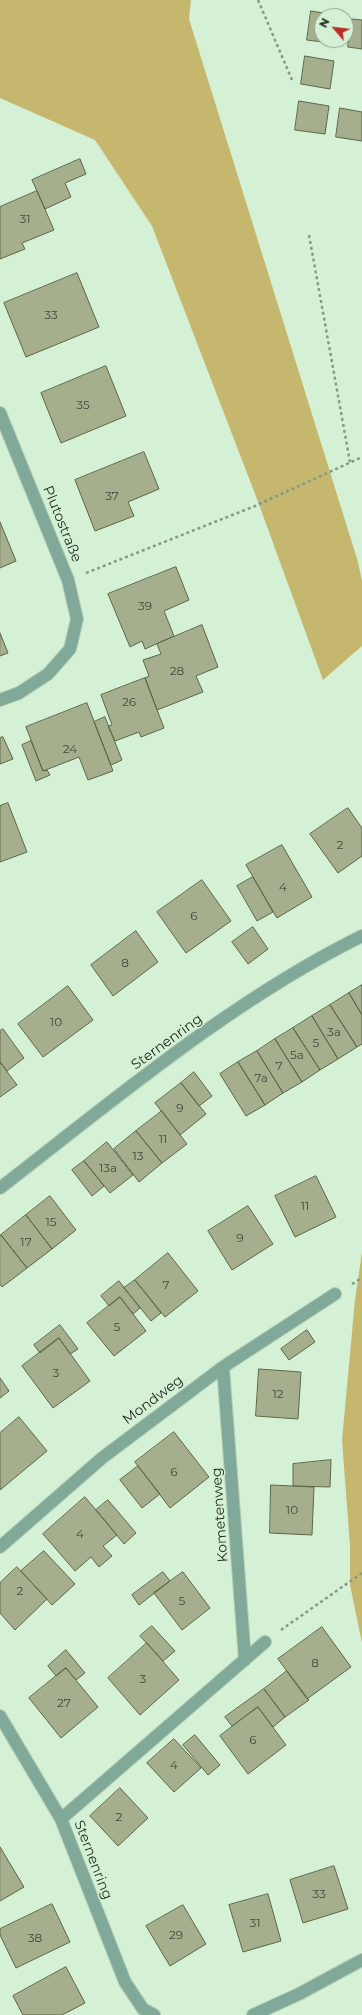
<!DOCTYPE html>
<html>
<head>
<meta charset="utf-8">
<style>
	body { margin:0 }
	#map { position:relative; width:362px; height:2015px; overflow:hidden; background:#d5f1d5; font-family:Montserrat,sans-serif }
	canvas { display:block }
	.north { position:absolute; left:314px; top:8px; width:40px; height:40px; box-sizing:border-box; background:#d5f1d5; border:1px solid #8ca18c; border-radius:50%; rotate:298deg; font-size:11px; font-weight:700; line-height:16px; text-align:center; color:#1e281e }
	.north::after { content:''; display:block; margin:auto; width:14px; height:18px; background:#bb2c2b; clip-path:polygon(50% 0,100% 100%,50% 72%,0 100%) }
</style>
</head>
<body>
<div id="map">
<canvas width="362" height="2015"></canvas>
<div class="north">N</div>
</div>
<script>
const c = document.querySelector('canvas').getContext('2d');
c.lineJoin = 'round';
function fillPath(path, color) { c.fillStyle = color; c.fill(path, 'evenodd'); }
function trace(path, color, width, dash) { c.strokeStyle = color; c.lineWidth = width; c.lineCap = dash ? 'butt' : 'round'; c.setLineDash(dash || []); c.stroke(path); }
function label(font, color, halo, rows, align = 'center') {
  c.font = font + ' Montserrat,sans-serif'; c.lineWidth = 3; c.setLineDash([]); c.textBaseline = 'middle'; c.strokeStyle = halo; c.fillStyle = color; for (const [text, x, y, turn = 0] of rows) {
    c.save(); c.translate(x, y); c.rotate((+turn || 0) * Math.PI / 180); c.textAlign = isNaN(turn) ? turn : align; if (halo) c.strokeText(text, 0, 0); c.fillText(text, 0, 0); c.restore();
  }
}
fillPath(new Path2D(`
	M0,0h191l-2,19 169,543 4,19v65l-39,34 -66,-181 -105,-273 -57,-86 -95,-42z
	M362,1252v391l-12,-58v-39l-8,-106 13,-140z`), '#c6b76e');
const building = new Path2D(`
	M311,11l30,5h-19v24h15v4l-30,-4z
	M352,19l10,1v29l-14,-2z
	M305,56l29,5 -4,28 -29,-5z
	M299,101l30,5 -4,28 -30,-4z
	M340,108l22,4v29l-26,-4z
	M80,159l6,15 -21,9 6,14 -26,12 -13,-29z
	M37,191l17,39 -32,13 3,6 -25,10v-52z
	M77,273l22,54 -73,30 -22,-54z
	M106,366l20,50 -65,27 -20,-50z
	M144,452l15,37 -31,13 6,14 -39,15 -20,-51z
	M0,522l16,39 -16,7z
	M176,567l13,33 -25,11 10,25 -29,13 -3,-8 -12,6 -22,-53z
	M202,625l16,42 -22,9 7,16 -46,18 -12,-32 4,-2 -6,-16 18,-6 -4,-10z
	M0,633l8,20 -8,3z
	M145,678l19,50 -23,9 -2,-5 -24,9 -7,-15 4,-1 -11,-30z
	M87,703l26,68 -25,9 -9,-23 -36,14 -17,-44z
	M105,717l17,43 -11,5 -17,-43z
	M3,737l10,22 -13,5v-26z
	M31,741l12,30 4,-1 3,5 -14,6 -14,-36z
	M8,803l19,49 -27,10v-56z
	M348,808l14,20v28l-24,17 -28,-39z
	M282,845l30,52 -35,21 -31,-53z
	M253,877l20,35 -16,9 -20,-35z
	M202,880l29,41 -45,32 -29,-41z
	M253,927l15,22 -20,15 -16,-22z
	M136,931l22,31 -45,34 -22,-31z
	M362,985v30l-13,-22z
	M68,986l25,34 -50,37 -25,-33z
	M349,993l13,22v29l-5,3 -27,-42z
	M330,1005l27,42 -19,12 -26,-43z
	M312,1016l26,43 -18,11 -27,-42z
	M293,1028l27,42 -18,12 -27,-43z
	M3,1029l21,29 -17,13 -7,-9v-31z
	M275,1039l27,43 -19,11 -26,-42z
	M257,1051l26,42 -18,12 -27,-43z
	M0,1062l17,23 -17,12z
	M238,1062l27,43 -19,11 -26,-42z
	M194,1072l18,24 -13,10 -18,-23z
	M181,1083l25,31 -26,21 -25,-32z
	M162,1111l25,33 -25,19 -26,-32z
	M136,1131l26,32 -23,19 -25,-33z
	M107,1142l26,33 -23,18 -26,-32z
	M84,1161l20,25 -12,10 -20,-26z
	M316,1176l20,41 -41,20 -20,-41z
	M50,1196l26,34 -24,19 -26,-34z
	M248,1206l25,38 -41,26 -24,-39z
	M26,1215l26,34 -25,19 -26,-33z
	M0,1235h1l26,33 -25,19 -2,-3z
	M168,1253l30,38 -33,26 -30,-37z
	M135,1280l26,33 -10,8 -27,-33z
	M119,1281l21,27 -7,6 -13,-17 -11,9 -8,-10z
	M120,1297l26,34 -32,25 -27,-33z
	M60,1325l18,24 -8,5 -11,-16 -19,15 -6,-8z
	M307,1330l8,12 -26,18 -8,-11z
	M59,1338l31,43 -37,27 -31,-42z
	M259,1369l42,3 -3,47 -42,-3z
	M0,1378l9,13 -9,7z
	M19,1417l28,34 -47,39v-57z
	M174,1432l35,45 -39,31 -35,-46z
	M331,1460l-1,27 -37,-1v-22z
	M138,1466l22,28 -18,14 -22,-28z
	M271,1485l43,2 -2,48 -42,-2z
	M85,1497l32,38 -14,11 9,10 -13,11 -8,-10 -16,14 -32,-37z
	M108,1500l28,33 -12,11 -28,-34z
	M44,1551l31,33 -23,21 -31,-34z
	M17,1567l30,32 -32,31 -15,-17v-30z
	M163,1572l7,9 -31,24 -7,-10z
	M183,1572l27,36 -28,22 -28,-37z
	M152,1626l23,25 -12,10 -23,-25z
	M322,1627l29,40 -44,32 -29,-40z
	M147,1643l32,37 -39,35 -32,-37z
	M66,1650l19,23 -9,7 -10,-12 -10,8 -8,-10z
	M66,1668l32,39 -37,31 -32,-40z
	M287,1671l22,29 -24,17 -21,-28z
	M264,1689l21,28 -12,10 -15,-20 -26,19 -7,-9z
	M258,1707l28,38 -38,29 -28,-38z
	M195,1735l25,30 -12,10 -25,-30z
	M174,1739l27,29 -27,24 -27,-29z
	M120,1788l28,30 -30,28 -28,-30z
	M0,1847l24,40 -24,14z
	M334,1866l14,43 -45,14 -13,-43z
	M268,1894l13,47 -38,11 -14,-47z
	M52,1904l18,38 -54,26 -16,-33v-6z
	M183,1905l23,39 -36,22 -24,-40z
	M66,1967l19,36 -23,12h-39l-10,-19z`);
fillPath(building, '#a5af8e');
trace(building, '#5c6547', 1);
const street = new Path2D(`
	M0,413l68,167 9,39 -7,30 -22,25 -29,19 -19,7
	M0,1188c114,-88 232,-188 362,-252
	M223,1367l22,293
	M0,1547l102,-89 121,-91 112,-73
	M0,1716l61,103 64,163 18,27 11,6
	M61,1819l204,-177
	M253,2015l46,-21 63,-34`);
trace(street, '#b4cdb4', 14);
trace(new Path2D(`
	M258,0l34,80
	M309,235l41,227
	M86,573l169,-67 107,-49
	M352,1284l10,-6
	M281,1630l81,-57`), '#859985', 2.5, [3, 3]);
trace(street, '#80a999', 12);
label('12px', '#404a3a', null, [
	["31",25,219],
	["33",51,315],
	["35",83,405],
	["37",112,496],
	["39",145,606],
	["28",177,671],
	["26",129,702],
	["24",70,749],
	["2",340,845],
	["4",283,887],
	["6",194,916],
	["8",125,963],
	["10",56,1022],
	["3a",334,1032],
	["5",316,1043],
	["5a",297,1055],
	["7",279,1066],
	["7a",261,1078],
	["9",180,1108],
	["11",163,1139],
	["13",138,1156],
	["13a",108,1168],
	["11",305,1206],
	["15",51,1222],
	["9",240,1238],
	["17",26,1242],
	["7",166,1285],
	["5",117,1327],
	["3",56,1373],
	["12",278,1394],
	["6",174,1472],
	["10",292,1510],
	["4",80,1534],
	["2",20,1591],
	["5",182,1601],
	["8",315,1663],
	["3",143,1679],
	["27",64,1703],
	["6",253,1740],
	["4",174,1765],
	["2",119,1817],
	["33",319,1894],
	["31",255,1923],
	["29",176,1935],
	["38",35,1938]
]);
label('14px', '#1e281e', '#d5f1d5', [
	["Plutostraße",62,524,68],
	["Sternenring",167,1042,-36],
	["Mondweg",153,1400,-37],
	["Kometenweg",220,1515,-94],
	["Sternenring",93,1860,69]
]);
</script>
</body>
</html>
